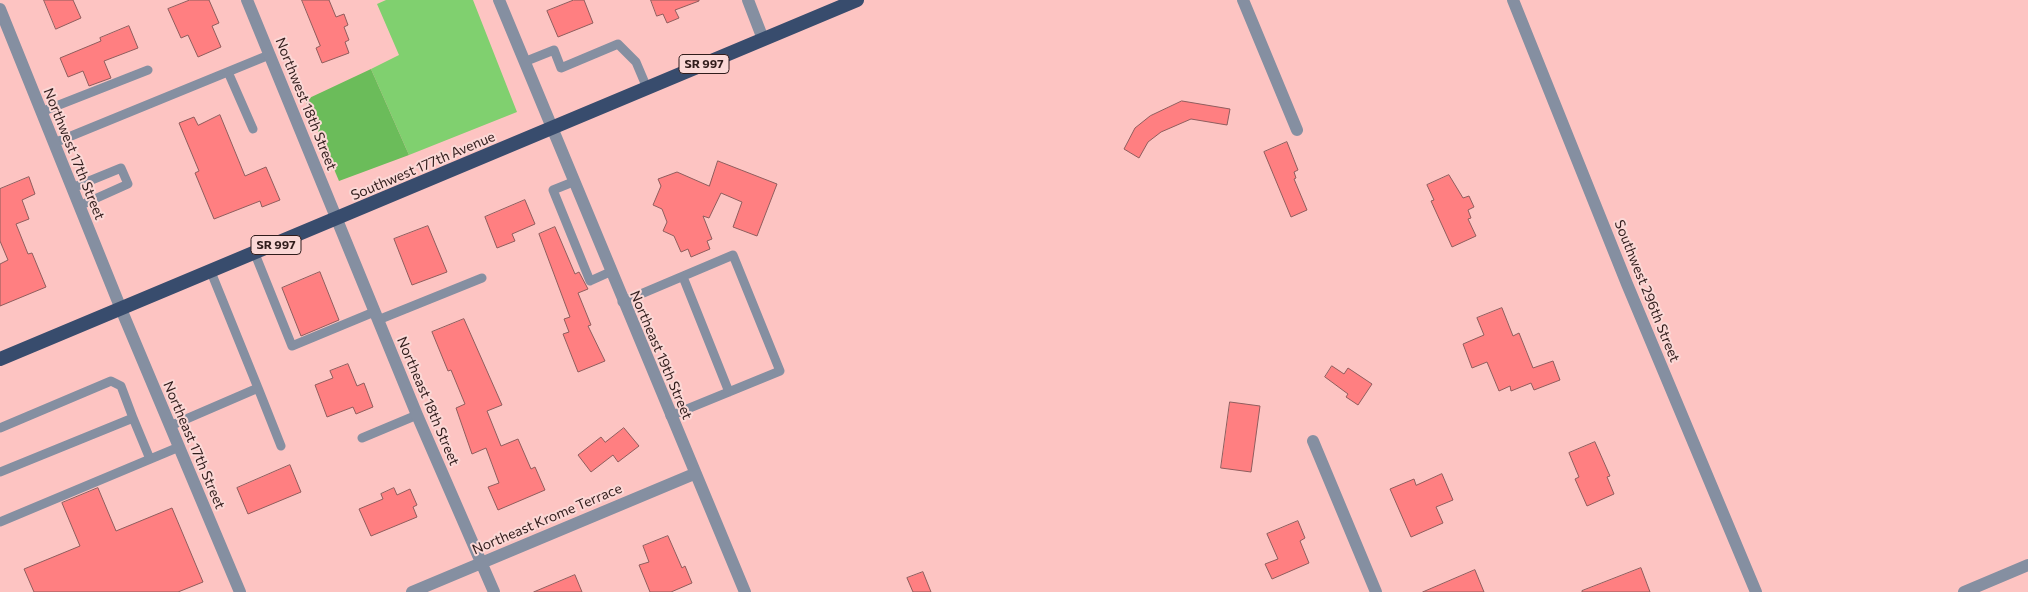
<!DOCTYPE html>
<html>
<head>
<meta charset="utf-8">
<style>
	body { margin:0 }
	canvas { display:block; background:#fdc4c2 }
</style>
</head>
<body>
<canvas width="2028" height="592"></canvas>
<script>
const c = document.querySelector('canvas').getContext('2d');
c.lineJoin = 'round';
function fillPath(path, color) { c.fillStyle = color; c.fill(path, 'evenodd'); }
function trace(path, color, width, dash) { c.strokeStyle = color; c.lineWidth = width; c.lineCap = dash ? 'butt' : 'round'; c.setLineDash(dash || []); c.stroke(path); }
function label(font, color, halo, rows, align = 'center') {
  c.font = font + ' Commissioner,sans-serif'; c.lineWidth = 4; c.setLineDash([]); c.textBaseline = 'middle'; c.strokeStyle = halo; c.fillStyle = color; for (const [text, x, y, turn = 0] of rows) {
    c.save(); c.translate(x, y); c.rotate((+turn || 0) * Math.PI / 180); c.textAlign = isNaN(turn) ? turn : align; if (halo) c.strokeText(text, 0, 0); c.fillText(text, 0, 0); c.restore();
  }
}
fillPath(new Path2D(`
	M386,0h87l44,112 -108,43 -38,-86 28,-14 -22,-51z`), '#80d06f');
fillPath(new Path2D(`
	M371,69l38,86 -70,26 -34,-81z`), '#6bbc5a');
const building = new Path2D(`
	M44,0h29l8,18 -25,11z
	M190,0h19l10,23 -7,3 9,21 -23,10 -10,-22 -7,3 -13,-29z
	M302,0h27l7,17 8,-3 4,11 -4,2 5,13 -4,2 4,11 -27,10 -6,-15 4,-2z
	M574,0h10l9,23 -35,14 -11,-26z
	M651,0h48v1l-24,9 4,8 -12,5 -4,-9 -6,2z
	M129,26l9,22 -34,13 7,17 -22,8 -6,-15 -15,6 -8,-19 41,-17 -1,-3z
	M1182,101l48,8 -3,16 -36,-6 -30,13 -13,10 -9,16 -15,-9 11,-21 15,-12z
	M220,115l25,61 21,-9 14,33 -18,7 -2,-6 -46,18 -19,-46 4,-2 -20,-48 15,-6 4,8z
	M1287,142l11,28 -4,2 2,6 -2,1 13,31 -16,7 -27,-65z
	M718,161l59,23 -20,52 -24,-9 9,-25 -21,-9 -12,25 -6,-2 9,23 -5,2 3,8 -19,8 -3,-8 -7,3 -7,-16 -11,-5 4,-9 -5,-13 -9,-4 8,-19 -3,-7 19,-7 32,14z
	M1449,175l14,23 6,-2 5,11 -6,3 3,8 -3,1 8,17 -24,11 -21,-46 3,-1 -7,-15z
	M29,177l6,17 -13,6 7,19 -13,5 12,30 4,-1 14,34 -46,19v-42l8,-4 -8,-19v-52z
	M525,200l10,24 -23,10 3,7 -18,7 -12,-31z
	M428,226l19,46 -35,13 -18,-46z
	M555,227l20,47 4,-2 9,17 -10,4 13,32 -3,1 17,35 -27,11 -15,-38 6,-2 -5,-13 6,-2 -31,-83z
	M320,272l19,48 -38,16 -19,-48z
	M1502,308l11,28 6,-3 14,35 20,-7 7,19 -26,10 -3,-7 -20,8 -1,-5 -11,5 -12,-29 -15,6 -9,-24 21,-9 -7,-17z
	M464,319l38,86 -15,6 14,35 17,-7 13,30 4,-2 10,23 -47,20 -10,-23 11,-4 -13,-35 -14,6 -16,-46 9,-4 -14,-34 -3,1 -16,-39z
	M348,364l9,22 7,-3 9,24 -17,7 -3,-7 -26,10 -12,-32 18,-7 -3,-7z
	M1332,366l12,8 4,-6 24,16 -14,21 -12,-8 2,-3 -23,-17z
	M1230,402l30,4 -9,66 -30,-4z
	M624,428l15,18 -21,16 -5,-7 -22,17 -13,-17 23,-18 4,5z
	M1595,442l15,34 -3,1 7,17 -27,12 -12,-27 4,-2 -10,-24z
	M290,465l11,27 -53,22 -11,-26z
	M1442,474l11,26 -17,7 7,16 -32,14 -21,-48 24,-10 2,6z
	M98,488l18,43 56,-23 31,74 -25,10h-144l-10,-23 56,-23 -18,-43z
	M394,488l3,7 13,-6 7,16 -4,2 4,10 -46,19 -12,-27 24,-10 -2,-5z
	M1298,521l7,17 -5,3 9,22 -37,16 -7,-15 13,-5 -11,-25z
	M668,536l14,32 3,-2 7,17 -21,9h-21l-11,-27 10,-3 -6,-16z
	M1641,568l9,24h-68v-1z
	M1475,570l9,22h-61z
	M923,572l8,20h-18l-6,-14z
	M575,575l7,17h-48z`);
fillPath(building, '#ff7f81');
trace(building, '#8f5d5d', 1);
trace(new Path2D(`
	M524,62l30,-12 7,18 57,-24 18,18 11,26
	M228,72l25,57
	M41,112l107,-42
	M54,143l215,-88
	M573,182l-20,8 37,91 20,-9
	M72,188l49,-20 7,16 -49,22
	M255,254l37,92 82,-34
	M683,277l46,115
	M622,302l111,-47 47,116 -110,45
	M378,320l104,-42
	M258,388l23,58
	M170,426l88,-38 -47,-116
	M0,428l111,-47 10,5 12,32
	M362,438l55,-23
	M0,472l133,-54 17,41
	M0,522l179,-75`), '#858fa1', 9);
trace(new Path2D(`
	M247,0l170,415 77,177
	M499,0l246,592
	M748,0l15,39
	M1243,0l54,130
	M0,9l121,300 119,283
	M1313,441l63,151
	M412,592l282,-118
	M1964,592l64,-27`), '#858fa1', 12);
trace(new Path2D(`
	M1513,0l114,284 129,308`), '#858fa1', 12);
trace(new Path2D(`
	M0,359l857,-359`), '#384c6d', 14);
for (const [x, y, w] of [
	[704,64,50],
	[276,245,50]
]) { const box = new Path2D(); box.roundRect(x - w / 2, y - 9.5, w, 19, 4); c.fillStyle = '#fbd8d6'; c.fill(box); trace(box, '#311d1c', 1); }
label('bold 12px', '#311d1c', null, [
	["SR 997",704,64],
	["SR 997",276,245]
]);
label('14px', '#311d1c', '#fbd8d6', [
	["Northwest 18th Street",306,104,68],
	["Northwest 17th Street",74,154,68],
	["Southwest 177th Avenue",423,166,-23],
	["Southwest 296th Street",1647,291,68],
	["Northeast 19th Street",661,355,67],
	["Northeast 18th Street",428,401,67],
	["Northeast 17th Street",194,445,67],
	["Northeast Krome Terrace",547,519,-23]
]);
</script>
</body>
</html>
